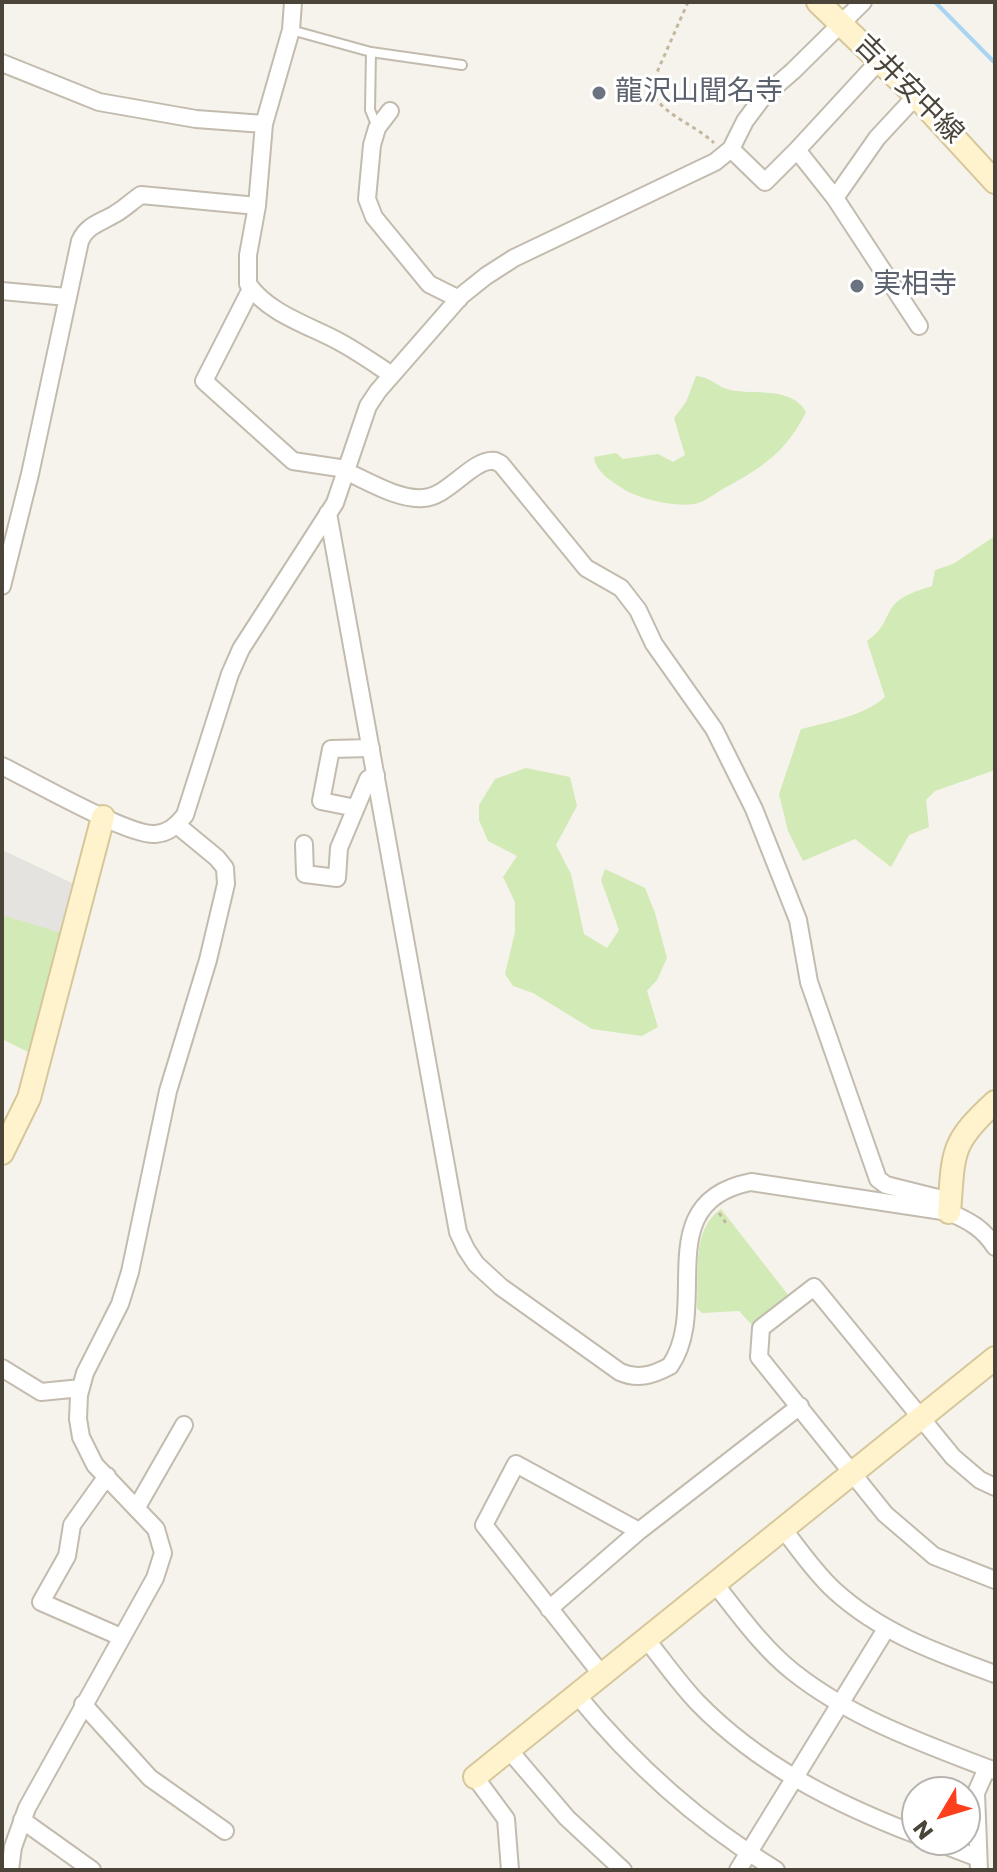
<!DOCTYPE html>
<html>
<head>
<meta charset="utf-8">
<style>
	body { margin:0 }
	#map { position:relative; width:997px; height:1872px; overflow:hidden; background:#f6f3ec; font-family:Poppins,sans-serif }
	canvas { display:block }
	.frame { position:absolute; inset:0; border:4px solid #4b4439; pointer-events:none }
	.north { position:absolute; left:901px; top:1776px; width:80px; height:80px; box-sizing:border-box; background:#fff; border:2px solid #b7b4b0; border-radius:50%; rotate:232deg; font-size:22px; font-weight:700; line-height:32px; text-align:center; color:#4b4439 }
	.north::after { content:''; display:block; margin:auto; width:28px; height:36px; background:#fc3f1d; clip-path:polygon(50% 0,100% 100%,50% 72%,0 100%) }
</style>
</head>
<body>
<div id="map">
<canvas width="997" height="1872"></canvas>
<div class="frame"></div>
<div class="north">N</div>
</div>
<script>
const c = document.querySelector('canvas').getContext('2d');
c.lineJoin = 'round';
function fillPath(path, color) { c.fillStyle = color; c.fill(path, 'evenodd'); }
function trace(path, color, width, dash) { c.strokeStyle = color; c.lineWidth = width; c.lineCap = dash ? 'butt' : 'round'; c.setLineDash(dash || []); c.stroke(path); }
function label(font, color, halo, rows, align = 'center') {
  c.font = font + ' Poppins,"Noto Sans JP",sans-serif'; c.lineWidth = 6; c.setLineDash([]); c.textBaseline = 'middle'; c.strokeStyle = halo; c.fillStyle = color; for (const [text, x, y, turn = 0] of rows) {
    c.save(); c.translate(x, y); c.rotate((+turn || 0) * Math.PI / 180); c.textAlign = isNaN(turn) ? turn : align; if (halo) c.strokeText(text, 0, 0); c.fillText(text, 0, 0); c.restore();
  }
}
fillPath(new Path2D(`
	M696,376c15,1 21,11 34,14 24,5 62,-4 76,22 -20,41 -46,57 -85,78 -8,5 -18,13 -27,14 -20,3 -56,-5 -72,-16 -12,-8 -26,-16 -28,-31l22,-4 7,6 35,-5 15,8 12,-7 -11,-37 12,-16z
	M995,536v234l-60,21 -9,9 3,27 -20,8 -18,32 -36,-28 -52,22 -15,-30 -9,-37 22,-65c28,-7 62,-13 84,-32l-18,-56c16,-12 15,-16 24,-32 9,-14 26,-18 41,-23l3,-16 18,-6z
	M526,768l44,9 7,29 -21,39 15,29 13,60 23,14 12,-18 -18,-50 4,-11 40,19 10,25 12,45 -10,22 -10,11 11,36 -16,9 -50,-7 -59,-36 -20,-7 -8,-12 10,-42v-30l-12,-25 14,-21 -29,-15 -9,-21v-15l16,-26z
	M4,851l74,35 -46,168 -30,-15z
	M721,1209l68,87 -38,28 -12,-13 -37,2 -5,-5c2,-33 -6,-79 24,-99z`), '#d2eab5');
fillPath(new Path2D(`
	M4,851l74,35 -13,48 -63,-19z`), '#e5e3e0');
trace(new Path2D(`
	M935,2l60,61`), '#a9d4f2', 4);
const lane = new Path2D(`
	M291,30l80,22 91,13
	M371,52l-1,58 7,17`);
const street = new Path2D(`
	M293,2l-2,28 -27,94 -7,82 -9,49v29c20,29 60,41 90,57 19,10 37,23 54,34
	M2,63l97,39 97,17 68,5
	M390,111l-13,17 -5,17 -5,54 7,18 55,67 30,15
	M731,149l34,33 32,-32 38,48 84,128
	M797,150l83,-90
	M835,198l42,-60 39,-42
	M251,289l-47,92 89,80 53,8
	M2,291l65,6
	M345,471c23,10 53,29 78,27 26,-1 49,-40 72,-37l6,3 85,104 35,20 17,22 16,34 60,85 40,80 44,111 11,62 69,197 8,6 64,16
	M328,513l130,719 8,17 10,15 25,23 119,85c18,8 33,3 50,-6 42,-60 -22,-164 81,-184l198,30c20,9 34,16 46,35
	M2,586l28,-112 50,-233c7,-16 20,-18 35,-27 9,-5 17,-13 26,-19l116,11
	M2,766c29,14 126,70 153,68 14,-1 22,-9 30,-19l45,-141 11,-25 94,-146 33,-97 10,-15 83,-95 25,-20 28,-18 201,-96 16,-13 14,-28 18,-24 30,-26 70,-69
	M356,808l-35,-7 10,-52 40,-1
	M304,844l1,30 32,4 2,-30 29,-69 8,-4
	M2,1368l39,24 40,-4
	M107,1476l-35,49 -5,31 -26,46 80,35
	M995,1487l-15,-7 -27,-23 -139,-170 -53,41 -2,29 126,157 49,42 61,24
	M137,1507l47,-82
	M783,1529c17,21 32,44 52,62 46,42 103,62 160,83
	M715,1584c24,30 47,63 77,87 60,48 133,73 203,100
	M549,1609l90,-78 161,-125
	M646,1639c17,21 32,43 51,63 61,63 139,102 220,133
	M602,1675l-118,-150 32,-61 123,67
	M577,1695c57,70 122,128 199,175
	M83,1704l67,74 75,53
	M509,1750l58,68 56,52
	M475,1777l31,42 4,51
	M22,1820l70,50
	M931,1840l47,18
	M10,1870l3,-23 14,-39 128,-230 8,-25 -7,-24 -61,-64 -14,-28 -3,-18 1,-24 6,-22 35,-69 10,-32 38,-181 40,-131 18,-76 -1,-16 -8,-10 -40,-33
	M738,1870l148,-241
	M979,1870l-3,-77 11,-25`);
const secondary = new Path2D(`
	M818,2l98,94 79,86
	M2,1153l27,-55 74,-281
	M949,1212c5,-59 0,-68 46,-110
	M475,1777l520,-419`);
trace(lane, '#c2bbae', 12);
trace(street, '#c2bbae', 20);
trace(secondary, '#d6c79b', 26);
trace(new Path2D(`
	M688,2l-30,68 -7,21c14,26 42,32 63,52
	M719,1213l9,13`), '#c4b79f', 3, [4, 4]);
trace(lane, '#fff', 8);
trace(street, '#fff', 16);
trace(secondary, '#fff3cd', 22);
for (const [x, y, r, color] of [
	[599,93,8,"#6b7280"],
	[857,286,8,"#6b7280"]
]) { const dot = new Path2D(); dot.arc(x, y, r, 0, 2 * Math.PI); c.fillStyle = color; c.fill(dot); trace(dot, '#fff', 3); }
label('28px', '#4b4439', '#fff', [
	["吉井安中線",908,90,45]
]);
label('28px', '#5b616d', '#fff', [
	["龍沢山聞名寺",615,93],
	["実相寺",873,286]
], 'left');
</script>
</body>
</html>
